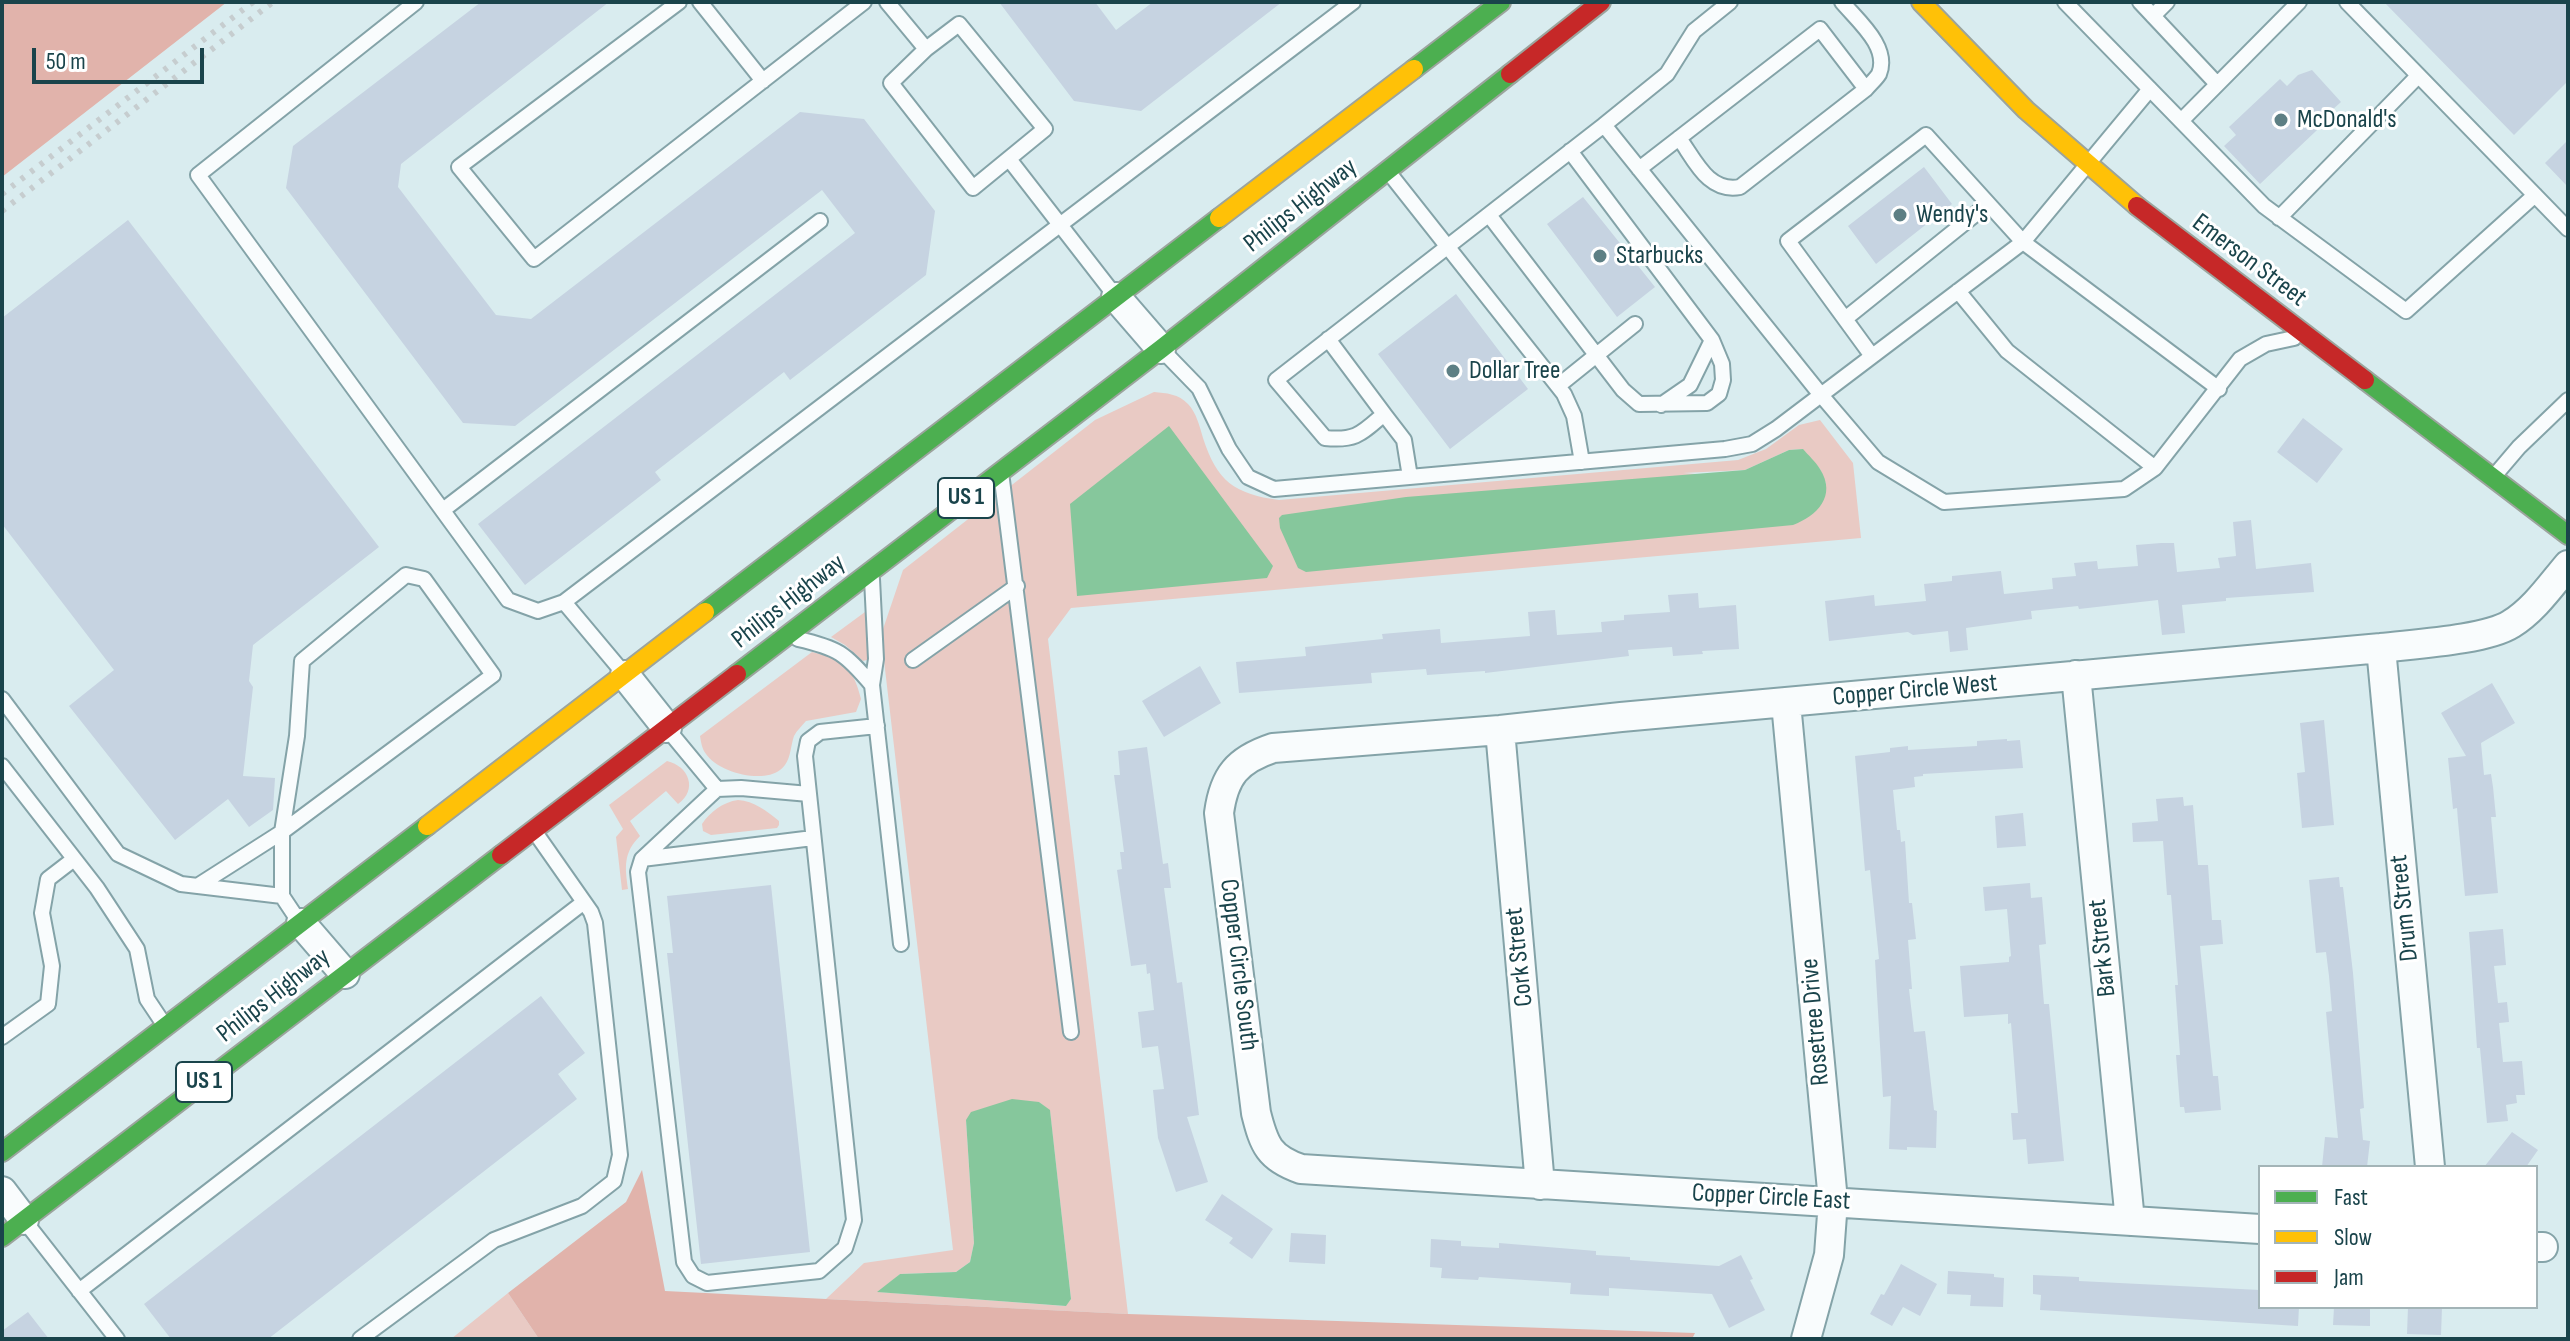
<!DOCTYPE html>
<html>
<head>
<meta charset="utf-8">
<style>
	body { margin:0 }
	#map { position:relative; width:2570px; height:1341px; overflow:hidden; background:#d9ecef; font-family:"Sofia Sans Condensed",sans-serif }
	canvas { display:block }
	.frame { position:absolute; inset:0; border:4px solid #1a444b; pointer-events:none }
	.legend { position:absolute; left:2258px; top:1165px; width:280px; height:144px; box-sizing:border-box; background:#fff; border:2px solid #a3b4b7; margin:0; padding:10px 14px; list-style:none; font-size:24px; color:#1a444b }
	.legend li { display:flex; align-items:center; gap:16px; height:40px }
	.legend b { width:40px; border:2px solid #a3b4b7 }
	.scale { position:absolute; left:32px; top:48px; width:172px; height:36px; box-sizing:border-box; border:4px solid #1a444b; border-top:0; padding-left:10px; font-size:24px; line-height:28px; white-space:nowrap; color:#1a444b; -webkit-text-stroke:6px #fff; paint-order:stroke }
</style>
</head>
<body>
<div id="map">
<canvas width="2570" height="1341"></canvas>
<div class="frame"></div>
<ul class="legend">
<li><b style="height:10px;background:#4caf50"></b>Fast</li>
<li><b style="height:10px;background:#ffc107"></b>Slow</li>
<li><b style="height:10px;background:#c62828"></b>Jam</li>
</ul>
<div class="scale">50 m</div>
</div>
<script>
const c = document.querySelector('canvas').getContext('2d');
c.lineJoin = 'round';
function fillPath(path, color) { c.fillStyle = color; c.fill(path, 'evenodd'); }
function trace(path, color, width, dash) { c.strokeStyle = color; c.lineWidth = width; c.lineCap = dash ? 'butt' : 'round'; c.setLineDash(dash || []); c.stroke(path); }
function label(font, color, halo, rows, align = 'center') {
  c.font = font + ' "Sofia Sans Condensed",sans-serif'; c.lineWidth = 6; c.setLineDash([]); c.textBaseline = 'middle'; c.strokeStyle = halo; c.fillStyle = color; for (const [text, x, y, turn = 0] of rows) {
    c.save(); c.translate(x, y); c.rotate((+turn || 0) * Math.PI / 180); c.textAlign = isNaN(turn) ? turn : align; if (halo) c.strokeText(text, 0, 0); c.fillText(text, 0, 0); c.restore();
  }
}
fillPath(new Path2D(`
	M1154,392c12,1 25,2 34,12 8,8 12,23 15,34 14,43 31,56 76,62l459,-40 28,-11 33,-24 21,-5 33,43 8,75 -790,70 -23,31 80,675 -302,-15 38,-36 89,-13 -72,-615 22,-65 192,-150zM1802,449l18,20 6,15 -143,-11 62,-3 44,-20zM1039,1102l11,9 21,188 -6,7 -186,-14 21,-18 56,-2 14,-10 4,-19 -8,-123z
	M865,612l4,41 -2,7 -4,1 -18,-16 -14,-8z
	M812,652c32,8 41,15 49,47l-5,13 -50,9c-4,5 -9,9 -12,15 -4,12 -3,26 -14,34 -18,14 -62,2 -74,-16 -4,-5 -5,-12 -6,-18z
	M667,761c22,5 31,29 11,43l-12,-13 -36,30 10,15c-17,17 -15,31 -12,53l-6,1 -6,-53 7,-8 -14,-24z
	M738,800c16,1 29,11 41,21v4l-2,3 -66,7 -8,-4 -1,-7c8,-12 21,-22 36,-24z
	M508,1293l31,46h-88z`), '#e9cac4');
fillPath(new Path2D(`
	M2,2h225l-225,175z
	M642,1170l23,121 463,23 567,19 -3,6h-1153l-31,-46 118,-91z`), '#e1b3ab');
fillPath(new Path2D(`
	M1169,426l104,140 -6,12 -190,18 -7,-92z
	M1803,449c5,6 13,13 17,20 17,27 -3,47 -27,56l-487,47 -8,-4 -18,-40 -1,-10 3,-3 124,-18 339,-27 44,-20z
	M1012,1099l27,3 11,8 21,189 -5,7 -189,-14 23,-18 56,-2 14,-10 4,-19 -8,-123 5,-8z`), '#86c79c');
fillPath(new Path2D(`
	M481,2h128l-208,162 -3,23 98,128 35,4 269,-207 64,7 71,92 -9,64 -136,105 -6,-8 -129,100 6,8 -136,105 -47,-61 377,-291 -33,-43 -307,236 -52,-3 -177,-235 7,-42z
	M999,2h96l21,28 37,-28h129l-141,109 -67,-10z
	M2384,2h184v79l-54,54z
	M2312,70l29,32 -10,9 3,3 -74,70 -36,-38 12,-11 -7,-8 51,-48 7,7 11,-11z
	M2568,140v47l-23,-24z
	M1924,167l28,37 -76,60 -28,-38z
	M1583,197l72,90 -38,30 -70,-93z
	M128,220l251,327 -126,98 -4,36 4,6 -10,89 32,2 -2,32 -24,17 -21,-28 -53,41 -106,-134 45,-36 -112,-146v-206z
	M1456,294l72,95 -78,60 -72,-95z
	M2303,418l40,31 -26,34 -40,-31z
	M2251,520l5,49 55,-6 3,29 -88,6v3l-44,4 3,28 -23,2 -4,-35 -79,9 -1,-3 -47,5 1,8 -66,9 2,22 -18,2 -2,-21 -35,4 -5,-3 -79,9 -4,-40 49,-6 1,11 51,-5 -2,-17 28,-3v-5l49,-5 3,23 49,-5 -1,-11 24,-2 -2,-13 23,-2 1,8 40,-3 -2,-21 25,-2h13l3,29 43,-4 -2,-10 18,-2 -3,-34z
	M1698,593l1,15 37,-3 3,44 -37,2 1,3 -30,2 -1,-9 -44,3 1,6 -144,17v-2l-58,4 -1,-6 -55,4 1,10 -133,10 -3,-31 70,-6 -1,-9 78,-8 -1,-5 58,-5 1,14 89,-7 -2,-24 27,-2 2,25 45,-3 -1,-10 23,-2v-5l46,-3 -2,-17z
	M1200,666l21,37 -57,34 -22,-36z
	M2492,683l23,40 -34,20 3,32 7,-1 2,13 3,30h-5l7,76 -33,3 -7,-75 -1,-13 -4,1 -5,-51 18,-2 -25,-43z
	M2324,720l10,105 -32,3 -5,-55 8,-1 -5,-49z
	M2007,739v2l13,-1 3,28 -100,6v2l-9,1 1,10 -22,3 4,40h3l1,12 4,-1 4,62h3l4,36 -8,1 4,49h-3l5,43 11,-1 9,79 3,1 -1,37 -29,-1v3l-18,-1 2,-53 -8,1 -8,-137 4,-1 -9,-89 -5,1 -10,-115 35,-4v-4l18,-2v4l69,-4v-5z
	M1147,747l16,117 5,-1 3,25h-7l13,95 5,-1 17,133 -12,2 21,65 -32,10 -18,-54 -5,-48 11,-1 -6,-43 -16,2 -4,-36 16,-2 -4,-37 -3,1 -1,-10 -15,2 -14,-96 5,-1 -2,-17h4l-10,-77h6l-2,-24z
	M2183,797l1,9 9,-1 5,60h10l4,55h9l2,24 -23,2 13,130h5l3,34 -36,3 -1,-6h-4l-4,-52h4l-5,-70h3l-7,-90h-4l-4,-54 -30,1 -1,-19 26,-2 -2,-22z
	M2023,813l3,33 -29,2 -2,-32z
	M2339,877l1,10h3l10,86 11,135 -4,1 3,31 7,1 -3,26h-45l3,-30 13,1 -12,-126 6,-1 -3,-35 -3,-24 -10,1 -7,-73z
	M2030,883l1,15 11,-1 4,47 -7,1 5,59h5l15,157 -36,3 -2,-25 -13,1 -2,-27h7l-7,-90 -3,1v-10l-44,3 -4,-51 49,-4v-5l2,-1 -4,-47 -22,2 -2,-24z
	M771,885l39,367 -109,12 -34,-311h6l-6,-57z
	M2503,929l3,36 -12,1 4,37 9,-1 2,20 -10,1 4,39 19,-1 3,34h-9l1,8 -11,2 2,16 -21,2 -7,-75h-3l-8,-116z
	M541,996l44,57 -27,21 19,25 -309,240h-97l-27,-35z
	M2512,1132l26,18 -12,17h-42z
	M1222,1194l51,35 -21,30 -23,-16 4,-5 -28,-18z
	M1291,1233l35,2 -1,29 -36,-2z
	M1431,1239l30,2v5l38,2v-5l97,8v4l34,2v3l89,6 22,-11 12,24 -3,1 15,30 -36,18 -17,-34 -103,-6v8l-39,-2 1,-11 -92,-6 -1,3 -37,-2 1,-10 -12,-1z
	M1901,1264l36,20 -17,32 -17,-9 -11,19 -22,-12 11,-20 3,1z
	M1948,1271l46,3v3l10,1 -1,29 -33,-1 1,-11 -24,-1z
	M2033,1275l46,2v4l181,9v17h39l-1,19 -258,-16 1,-15 -8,-1z
	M2334,1307h36v19l-37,-1z
	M2408,1307h34l-1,28 -34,-1z
	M28,1312l21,27h-47v-8z`), '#c6d3e1');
const lane = new Path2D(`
	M416,2l-218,173 310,425 30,11 26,-9
	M679,2l-220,165 75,92 330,-257
	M700,2l63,79
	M887,2l39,47
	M1730,2l-36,29 -27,43 -63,51 217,270 57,67 66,40 180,-13 31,-21
	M2065,2l199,204 142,105 129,-116
	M2140,2l77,82
	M2347,2l221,227
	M2153,16l14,-14
	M959,24l86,105 -72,59 -82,-105 35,-34z
	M2181,121l118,-119
	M1679,138c16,22 29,55 61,49l126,-98
	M1009,159l104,134
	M1639,169l181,-140 46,60c4,-5 10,-10 13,-15 11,-27 -21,-53 -37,-72
	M1390,174l174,220 10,22 8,46
	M1489,215l134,175 16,14 68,-1 12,-9 4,-14 -1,-16 -10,-24 -142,-189
	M2279,218l139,-142
	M1958,291l49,60 148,117 85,-109 26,-15 28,-6
	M1845,319l143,-115
	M1328,339l56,75
	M1165,353l34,35 30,61 19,28 26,12 451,-40 27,-5 24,-15 247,-187 127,-153
	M1872,356l-84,-115 138,-106 97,107 196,147
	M1558,386l77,-62
	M1661,405l29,-20 22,-45
	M2496,474l23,-27 49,-47
	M1410,477l-6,-37 -20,-26c-23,20 -28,27 -59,24l-49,-58 328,-255
	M1002,480l69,552
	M443,510l377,-289
	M872,579l4,80 -4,26 29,259
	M798,639c40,9 47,14 74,46
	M913,660l104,-74
	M621,670l-57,-68 789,-600
	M2,699l116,155 63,30 101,12
	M669,731l48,58
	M2,766l95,122 40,61 10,50 16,24
	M809,794l-68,-6 -24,1 -75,70 -4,13 46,390 9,14 14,7 112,-12 26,-23 9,-28 -49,-464 3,-15 12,-9 57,-6
	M642,859l171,-21
	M199,885l83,-53 211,-157 -69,-96 -18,-4 -104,86 -5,75 -15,96v64l16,24
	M2,1037l46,-33 4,-38 -10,-53 6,-34 26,-20
	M27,1224l90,115
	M79,1291l505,-389
	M360,1339l134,-99 88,-34 32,-25 6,-26 -25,-232 -4,-11 -54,-77`);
const street = new Path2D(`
	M1116,297l45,52
	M2381,648l49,519
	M625,675l42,53
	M2076,675l54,546
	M1786,703l47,498 -4,54 -23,84
	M1500,730l40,455
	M301,923l44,51
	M2,1191l22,29
	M2260,1229l-959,-60c-32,-11 -37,-24 -45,-56l-37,-300c5,-37 18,-53 54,-65l227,-18 121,-13 760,-69c32,-4 105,-8 130,-24 23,-14 40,-39 57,-59
	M2536,1247h7`);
const fast = new Path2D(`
	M1414,69l87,-67
	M2365,380l203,155
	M705,612l514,-394
	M737,674l424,-325 349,-275
	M2,1152l425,-326
	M2,1237l499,-382`);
const slow = new Path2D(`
	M1921,2l105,108 111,96
	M1219,218l195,-149
	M427,826l278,-214`);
const jam = new Path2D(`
	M1510,74l91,-72
	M2137,206l228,174
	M501,855l236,-181`);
trace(lane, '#84a3a8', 18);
trace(street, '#84a3a8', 32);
trace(fast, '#9ca49d', 22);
trace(slow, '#9ca49d', 22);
trace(jam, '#9ca49d', 22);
trace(lane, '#f9fcfd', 14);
trace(street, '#f9fcfd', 28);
trace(fast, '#4caf50', 18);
trace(slow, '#ffc107', 18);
trace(jam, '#c62828', 18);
trace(new Path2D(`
	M2,194l251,-192
	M2,211l271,-209`), '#c6cdcf', 6, [4, 8]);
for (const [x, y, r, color] of [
	[2281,120,8,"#5d7f84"],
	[1900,215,8,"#5d7f84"],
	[1600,256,8,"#5d7f84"],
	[1453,371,8,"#5d7f84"]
]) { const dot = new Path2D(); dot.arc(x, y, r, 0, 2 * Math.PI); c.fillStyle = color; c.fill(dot); trace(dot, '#fff', 3); }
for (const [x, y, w] of [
	[966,498,56],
	[204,1082,56]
]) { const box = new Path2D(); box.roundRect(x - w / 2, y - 20, w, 40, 6); c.fillStyle = '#fff'; c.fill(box); trace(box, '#1a444b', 2); }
label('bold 24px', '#1a444b', null, [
	["US 1",966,498],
	["US 1",204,1082]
]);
label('26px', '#1a444b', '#fff', [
	["McDonald's",2297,120],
	["Wendy's",1916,215],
	["Starbucks",1616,256],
	["Dollar Tree",1469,371]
], 'left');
label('26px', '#1a444b', '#fff', [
	["Philips Highway",1301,206,-38],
	["Emerson Street",2249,261,37],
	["Philips Highway",789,602,-38],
	["Copper Circle West",1915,691,-5],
	["Drum Street",2405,908,-96],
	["Bark Street",2103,948,-96],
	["Cork Street",1520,957,-96],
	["Copper Circle South",1238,965,83],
	["Philips Highway",274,996,-38],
	["Rosetree Drive",1816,1022,-95],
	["Copper Circle East",1771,1198,3]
]);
</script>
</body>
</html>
